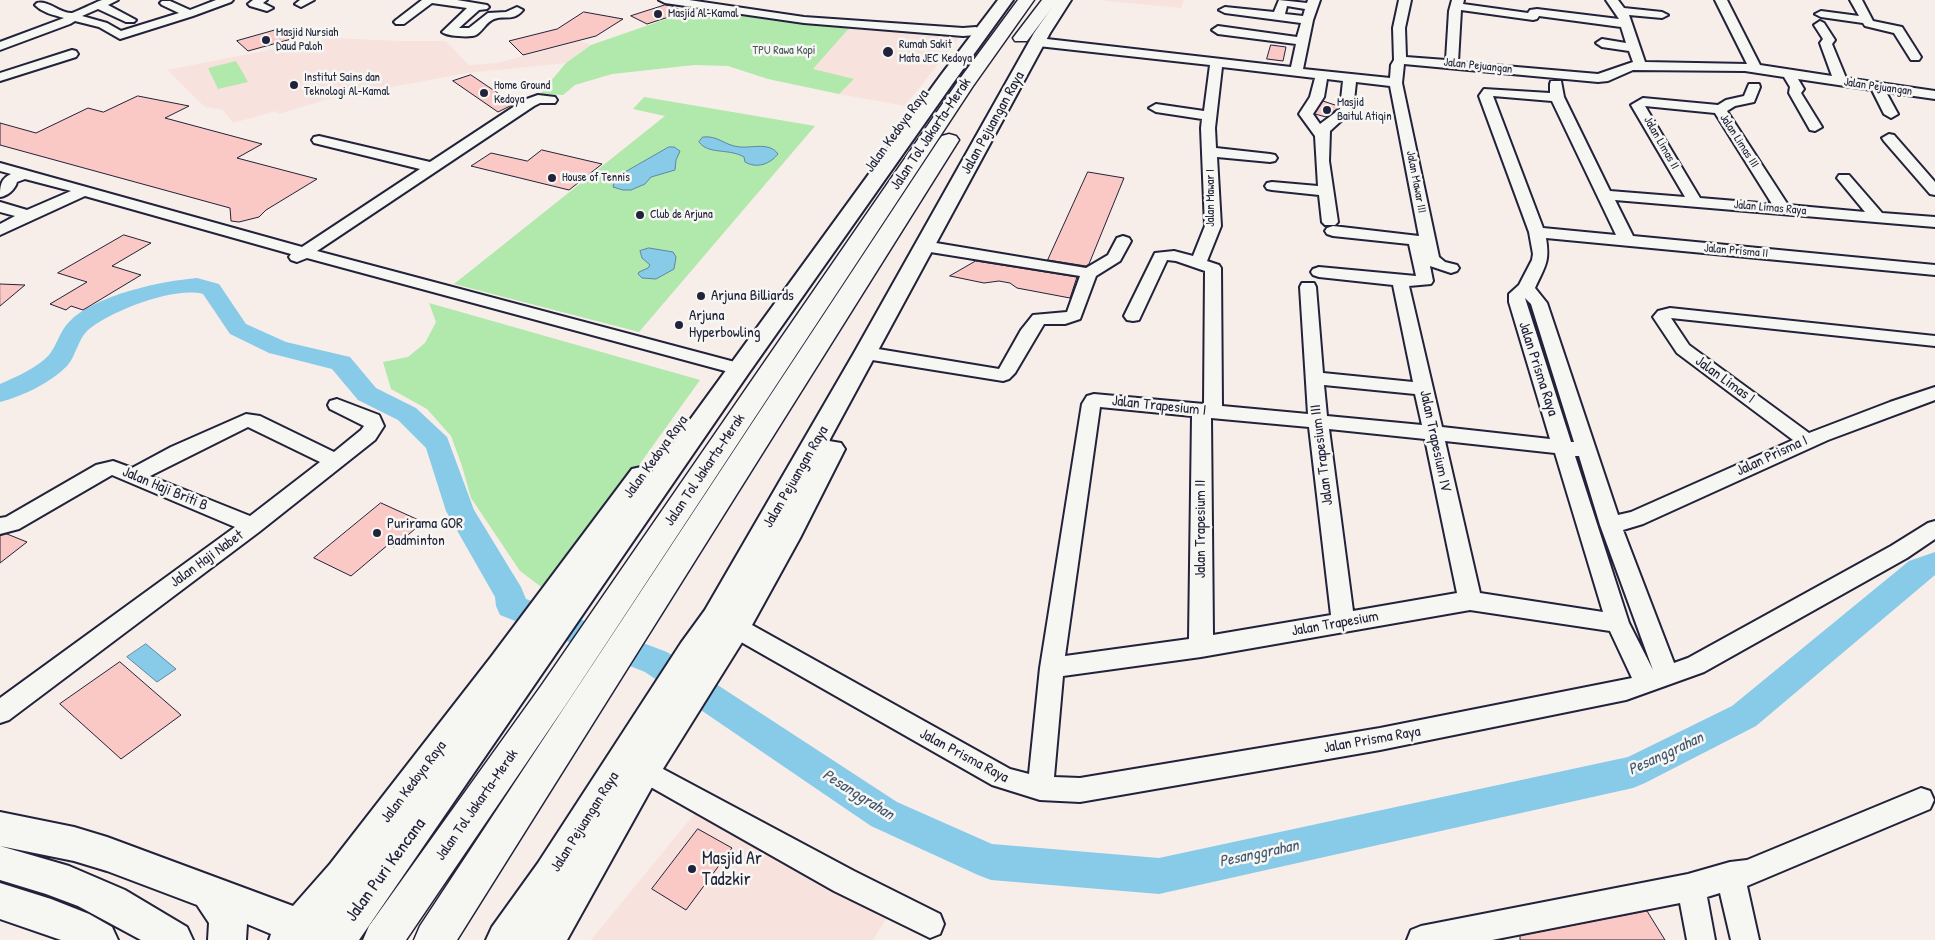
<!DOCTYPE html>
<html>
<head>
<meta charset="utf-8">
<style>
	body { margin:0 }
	canvas { display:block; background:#f7ede9 }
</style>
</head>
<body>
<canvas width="1935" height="940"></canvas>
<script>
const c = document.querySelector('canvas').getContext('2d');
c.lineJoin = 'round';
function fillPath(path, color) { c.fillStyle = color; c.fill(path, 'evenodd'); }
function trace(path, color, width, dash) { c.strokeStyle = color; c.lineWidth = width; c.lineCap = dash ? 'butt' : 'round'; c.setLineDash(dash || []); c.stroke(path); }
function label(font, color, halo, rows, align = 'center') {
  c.font = font + ' "Patrick Hand",sans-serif'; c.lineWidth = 5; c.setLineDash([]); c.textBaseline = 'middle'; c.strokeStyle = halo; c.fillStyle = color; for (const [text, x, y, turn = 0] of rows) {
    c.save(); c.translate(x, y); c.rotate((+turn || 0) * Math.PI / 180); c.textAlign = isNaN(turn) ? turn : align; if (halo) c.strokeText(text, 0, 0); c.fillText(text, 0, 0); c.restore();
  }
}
fillPath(new Path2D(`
	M1098,0h86l-3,8z
	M851,26l110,9 -56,71 -66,-12 14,-14 -40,-11z
	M330,38l70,3h46l23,24 28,-2 84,-22 10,4 -25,18 -99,10 -135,25 -54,16 -2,-3 -43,12 -10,-13 -18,-3 -38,-37z
	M700,807l188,109 -15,24h-282z`), '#f8e2de');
fillPath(new Path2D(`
	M698,8l153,18 -38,43 41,10 -15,15 -71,-15 -40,-13 -34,-1 -82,9 -37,11 -12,10 -23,-1 26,-31 25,-18z
	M236,61l12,21 -30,7 -10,-21z
	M644,97l171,29 -176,206 -185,-48 211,-168 -32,-7z
	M429,303l271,77 -152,212 -28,-21 -49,-73 -9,-32 -11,-30 -24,-27 -36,-20 -8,-27 25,-5 17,-14 11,-21z`), '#b1e8ab');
const water = new Path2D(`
	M703,137c15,-2 22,9 37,10 12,1 30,-5 38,7 -8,10 -21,15 -33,8l-1,-5c-15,-9 -36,-2 -45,-15z
	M669,147h5l6,4 -4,9 -1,10 -24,7 -6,7 -14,6h-8l-10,-3 1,-5 6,-7z
	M649,248l24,4 3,5 -2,12 -18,10 -14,-1 -4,-4 1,-2 9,-4 2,-3 -8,-7 -2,-7z
	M146,644l30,25 -19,13 -30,-25z`);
fillPath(water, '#88cbe9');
trace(water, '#5f87a3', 1);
fillPath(new Path2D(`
	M197,278l22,6 27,40 40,18 64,15 26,31 40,20 31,29 27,73 47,77 5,12 141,53 230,150 95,42 167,14 469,-101 104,-51 177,-145 26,-9v23l-179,151 -111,57 -12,5 -474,106 -168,-14 -13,-5 -107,-49 -226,-154 -145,-57 -4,-9 -1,-9 -49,-86 -20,-63 -28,-28 -40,-20 -26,-31 -63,-16 -39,-19 -27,-40c-28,-8 -93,17 -115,36 -10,9 -12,26 -21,36 -17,17 -44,30 -67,36v-18c16,-7 37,-16 49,-29 8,-10 11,-24 20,-33 25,-27 93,-41 128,-44z`), '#88cbe9');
const building = new Path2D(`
	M665,5l7,1 12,6 -37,12 -16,-8z
	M584,12l39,7 -27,17 -73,19 -14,-14 48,-12z
	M283,28l12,10 -47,13 -11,-10z
	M1271,45l15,2 -3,14 -16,-2z
	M471,75l43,29 -16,8 -45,-31z
	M138,96l51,10 -24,12 97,26 -25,14 80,21 -51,31 -7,7 -20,5 -8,-1 -1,-13 -230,-63v-22l36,10 52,-25 15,4z
	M1323,101l15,5v2l-12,9 -11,-3z
	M542,150l60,14 -33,26 -98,-24 20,-13 36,8z
	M1088,172l36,6 -35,86 -3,2 -38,-6z
	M124,235l27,8 -39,23 29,9 -58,35 -12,-4 -5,4 -16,-6 37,-22 -29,-9z
	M976,261l101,16 -7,21 -53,-10 -7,-5 -11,-2 -15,2 -34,-7z
	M0,284l25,1 -25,21z
	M381,503l42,19 -29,25 -5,-3 -38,32 -37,-18z
	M7,534l20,8 -27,21v-27z
	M120,662l61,53 -60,44 -61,-55z
	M698,829l34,19 -46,62 -34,-21z
	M1647,911l18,29h-145v-4z`);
fillPath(building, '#fac9c5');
trace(building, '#22223b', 1);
const minor = new Path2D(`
	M102,0h16l-10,5 28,15 -2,2h-8l-28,-13 -16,7 25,7 14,8 58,-18 -17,-8 -2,-2 2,-2h8l20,9 26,-10h17l-2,2 -38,14 -73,23 -21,-12 -24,-6 -5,3 -70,26v-8l64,-24c-10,-3 -21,-5 -29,-13l2,-2c12,-3 23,11 35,10 4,-1 24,-11 30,-13z
	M253,0h14l-4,3 10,5 -6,3 -17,-5 -2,-2z
	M300,0h14l-13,7 -6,-3z
	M422,0h35l30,5 2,2 -2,2 -8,1 -20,18h10l19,-15 18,-1 11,-5 6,3c-10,12 -18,5 -29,9 -8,3 -11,12 -18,16 -6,3 -30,1 -34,-3l25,-24 -35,-5 -28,21h-8l-2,-2 2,-2z
	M659,0h30l115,17 159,11 13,-1 6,4 -6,4 -13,1 -159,-13 -139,-20z
	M1279,0l28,3 1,-3h12l-7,20 -10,49 87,9 1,-13 3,-5 -1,-32 6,-28h12l-6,28 1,29 40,3 3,-49 3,-11h12l-1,4 65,9 2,-3 7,-1 82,10 -13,-19h12l6,8 38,4 6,3 -6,3 -33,-3 16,47 102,2 -32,-64h12l33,65 72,11 -12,-33 3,-4 -9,-14 6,-4 4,2 11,17 -3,4 14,34 89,13v8l-49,-7 12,22 -7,4 -7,-4 -12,-24 -74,-11 6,10 -3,4 21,34 -7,4 -5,-1 -21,-37 1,-6 -6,-10 -39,-6 -112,-1 -25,11 -10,1 -194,-18 -2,19 37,174 6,5 12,3 2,3 -2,3 -6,2 -21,-7 3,15 -2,3 -22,2 33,141 108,12 -41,-137v-8l10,-9 13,-25 1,-6 -4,-22 -50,-136 5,-7 66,4v-9l1,-3h10l3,16 46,94 75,6 -54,-92 12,-7 75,7 8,-5 18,-4 5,-12h10l1,3 -6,15 -19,4 -8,5 61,94 77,7 -28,-34 2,-3h10l33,38 53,4v10l-320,-27 18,36 302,29v10l-389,-37c4,24 -1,28 -11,50l12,15 71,212 13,-3 162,-72 -116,-87 -24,-36 5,-6 12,-3 265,28v10l-264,-28 18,27 120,88 81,-31 45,-15v13l-107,40 -185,84 -20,6 51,133 14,-5 203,-112 37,-23 7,-2v18l-28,19 -203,114 -78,28 -246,50 -300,52 -40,-2 -48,-15 -265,-151 -13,-5 -3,-7 3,-7 8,-2 21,7 267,149 19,5 11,-106 42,-264 5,-8 7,-2 110,10 1,-133 -29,-10 -9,-1 -28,60 -6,1 -6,-1 -3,-4 31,-63 19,-2 19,5 12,-30 -4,-98 1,-9 -46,-7 -7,-4 7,-4 48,7 6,-46 -172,-19 -6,-4 6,-4 253,29 5,-23 -78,-10 -6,-4 6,-4 79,11 4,-14 -76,-10 -6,-3 6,-3 49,5zM1287,6l18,3 -2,7 -18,-2zM1461,10l72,10 4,-1 2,-3 82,11 5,16 -24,-4 -6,4 6,4 27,4 4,11 -35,12 -140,-12zM1222,67l93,11 -5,19 -11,17 16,22 3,50 -46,-4 -5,1 -2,3 2,3 5,1 47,5 3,27 3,3h10l3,-3 -9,-61 1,-30 23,-21 3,-28 34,4 29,150 -86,-10 -6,2 -2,3 2,3 6,2 76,8 7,32 -97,-9 -6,2 -2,3 2,3 6,2 74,8 20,97 -90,-9 -7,-86 -2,-4h-12l-2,4 8,127 -86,-8 -1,-138 -2,-3 -12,-4 14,-35 -4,-69 53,5 5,-1 2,-3 -2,-3 -5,-1 -54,-6 -1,-20zM1327,79l16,2 -3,28 -20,15 -7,-10 11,-17zM1493,96l59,5 64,134 -73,-7zM1645,106l70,7 57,91 -72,-6zM1525,298l6,6 43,138h-3zM1324,385l91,9 7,31 -95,-9zM1100,407l92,9 -3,223 -124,17zM1211,418l98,9 22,188 -118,20zM1329,429l96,10 32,154 -104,18zM1445,441l110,12 48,159 -123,-19zM1575,456h4l21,69 53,145 -24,-47zM1470,610l140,21 22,47 -252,50 -300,50 -26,-1 9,-101 138,-19z
	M1850,0h12l11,21 29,6 19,30 -2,3h-8l-17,-27 -29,-7 -2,-3 -42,-6 -6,-3 6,-3 38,5z
	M72,50l4,1 2,3 -2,3 -76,24v-8z
	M538,95l17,2 2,3 -2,3h-15l-6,3 -217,145 429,114 3,4 -3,4 -6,2 -433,-117 -10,4 -6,-2 -2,-3 2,-3 -206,-58 -85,39v-11l15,-8 -15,-4v-10l27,8 44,-19 -46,-12 -8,3c-2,8 -10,14 -17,15 0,-10 0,-18 11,-23l-11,-3v-8l302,84 118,-78 -106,-26 -2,-3 2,-3 5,-1 111,26 94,-62z
	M1889,134l5,1 41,47v13l-5,-1 -46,-53 -2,-3z
	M1123,236l6,2 2,3 -11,20 -24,15 -16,43 -15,5h-21l-29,49 -6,6 -6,2 -137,-22 -6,-2 -3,-4 3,-4 6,-2 133,22 22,-39 12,-15 34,-3 13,-36 -156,-25 -6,-2 -2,-3 2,-3 6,-2 162,27 22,-13 9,-17z
	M337,399l42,16 5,11 -9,14 -116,92 -250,188 -9,3v-25l235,-171 -123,-52 -93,54 -19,5v-16l6,-1 90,-52 17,-4 19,7 39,-21 75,-33 14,2 74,36 27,-22 3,-4 -34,-17 -2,-4 2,-4zM248,427l72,35 -70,54 -100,-40z
	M635,754l219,117 86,43 4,10 -4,10 -10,4 -96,-47 -208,-118 -4,-8 4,-8z
	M1921,788l9,3 4,9 -4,9 -183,77 12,54h-28l-11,-47 -13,4 8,43h-28l-7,-37 -188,37h-85l4,-10 10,-4 267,-52 42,-12 17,-2z`);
const major = new Path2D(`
	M998,0h15l-60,83 -205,291 -389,566h-90l2,-6 -24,-10 -1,16h-38l1,-17 -12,-18 -90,-34 -33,-10 -74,-15v-34l74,15 33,10 186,69 37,-42 161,-207 141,-188 9,-2 9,2 2,3 289,-397z
	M1057,0h14l-21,33 -221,408 12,2 4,6 -45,89 -54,98 -90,144 -89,160h-81l6,-13 46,-64 143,-220 24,-33 149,-257 180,-320z
	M0,846l69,20 56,24 62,37 6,13h-52l-63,-34 -32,-12 -46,-14z
	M0,883l51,16 38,15 23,13 6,13h-57l-61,-21z`);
const highway = new Path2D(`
	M1018,0h16l-61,86 -408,620 -159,234h-43l6,-14 172,-240 418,-606z
	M1042,0h16l-31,41h-12l-2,-3z
	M949,134l7,2 3,4 -502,800h-43l6,-14 519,-786 3,-4z`);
trace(minor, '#22223b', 4);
trace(major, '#22223b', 4);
trace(highway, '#22223b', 3);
fillPath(minor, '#f6f6f2');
fillPath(major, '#f6f6f2');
fillPath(highway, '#f6f6f2');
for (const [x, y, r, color] of [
	[658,14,5,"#22223b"],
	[266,40,5,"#22223b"],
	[888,52,6,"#22223b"],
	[294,85,5,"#22223b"],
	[484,93,5,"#22223b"],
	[1327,110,5,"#22223b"],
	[552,178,5,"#22223b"],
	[640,215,5,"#22223b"],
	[701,296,5,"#22223b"],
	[679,325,5,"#22223b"],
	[377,533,5,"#22223b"],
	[692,869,5,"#22223b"]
]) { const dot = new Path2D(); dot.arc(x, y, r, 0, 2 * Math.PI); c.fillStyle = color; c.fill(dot); trace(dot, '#f6f6f2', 2); }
label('12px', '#22223b', '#f6f6f2', [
	["Masjid Al-Kamal",668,14],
	["Masjid Nursiah",276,33],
	["Daud Paloh",276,47],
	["Rumah Sakit",899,45],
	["Mata JEC Kedoya",899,59],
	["Institut Sains dan",304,78],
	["Teknologi Al-Kamal",304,92],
	["Home Ground",494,86],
	["Kedoya",494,100],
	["Masjid",1337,103],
	["Baitul Atiqin",1337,117],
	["House of Tennis",562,178],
	["Club de Arjuna",650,215]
], 'left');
label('12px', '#465457', '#f6f6f2', [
	["TPU Rawa Kopi",784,51]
]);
label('12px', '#22223b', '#f6f6f2', [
	["Jalan Pejuangan",1478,66,6],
	["Jalan Pejuangan",1878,87,8],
	["Jalan Limas III",1739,141,57],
	["Jalan Limas II",1661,143,60],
	["Jalan Mawar III",1416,182,79],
	["Jalan Mawar I",1211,198,-90],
	["Jalan Limas Raya",1770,208,5],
	["Jalan Prisma II",1736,251,5]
]);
label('15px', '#22223b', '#f6f6f2', [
	["Jalan Pejuangan Raya",993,123,-61],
	["Jalan Kedoya Raya",897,131,-54],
	["Jalan Tol Jakarta–Merak",931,134,-56],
	["Jalan Prisma Raya",1538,369,72],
	["Jalan Limas I",1725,380,36],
	["Jalan Trapesium I",1159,406,6],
	["Jalan Trapesium IV",1435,441,78],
	["Jalan Trapesium III",1322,455,-97],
	["Jalan Prisma I",1772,456,-25],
	["Jalan Kedoya Raya",656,457,-54],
	["Jalan Tol Jakarta–Merak",705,470,-56],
	["Jalan Pejuangan Raya",796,477,-60],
	["Jalan Haji Briti B",165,489,23],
	["Jalan Trapesium II",1201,529,-90],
	["Jalan Haji Nabet",207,559,-36],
	["Jalan Trapesium",1335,624,-10],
	["Jalan Prisma Raya",1372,740,-10],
	["Jalan Prisma Raya",964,756,28],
	["Jalan Kedoya Raya",414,782,-53],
	["Jalan Tol Jakarta–Merak",477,805,-55],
	["Jalan Pejuangan Raya",585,822,-58]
]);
label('15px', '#22223b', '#f6f6f2', [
	["Arjuna Billiards",711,296],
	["Arjuna",689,316],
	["Hyperbowling",689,333],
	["Purirama GOR",387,524],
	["Badminton",387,541]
], 'left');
label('italic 16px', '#41556f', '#f6f6f2', [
	["Pesanggrahan",1666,754,-25],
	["Pesanggrahan",858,795,32],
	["Pesanggrahan",1259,854,-12]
]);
label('18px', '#22223b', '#f6f6f2', [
	["Masjid Ar",702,859],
	["Tadzkir",702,880]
], 'left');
label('18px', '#22223b', '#f6f6f2', [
	["Jalan Puri Kencana",386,870,-54]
]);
</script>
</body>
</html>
